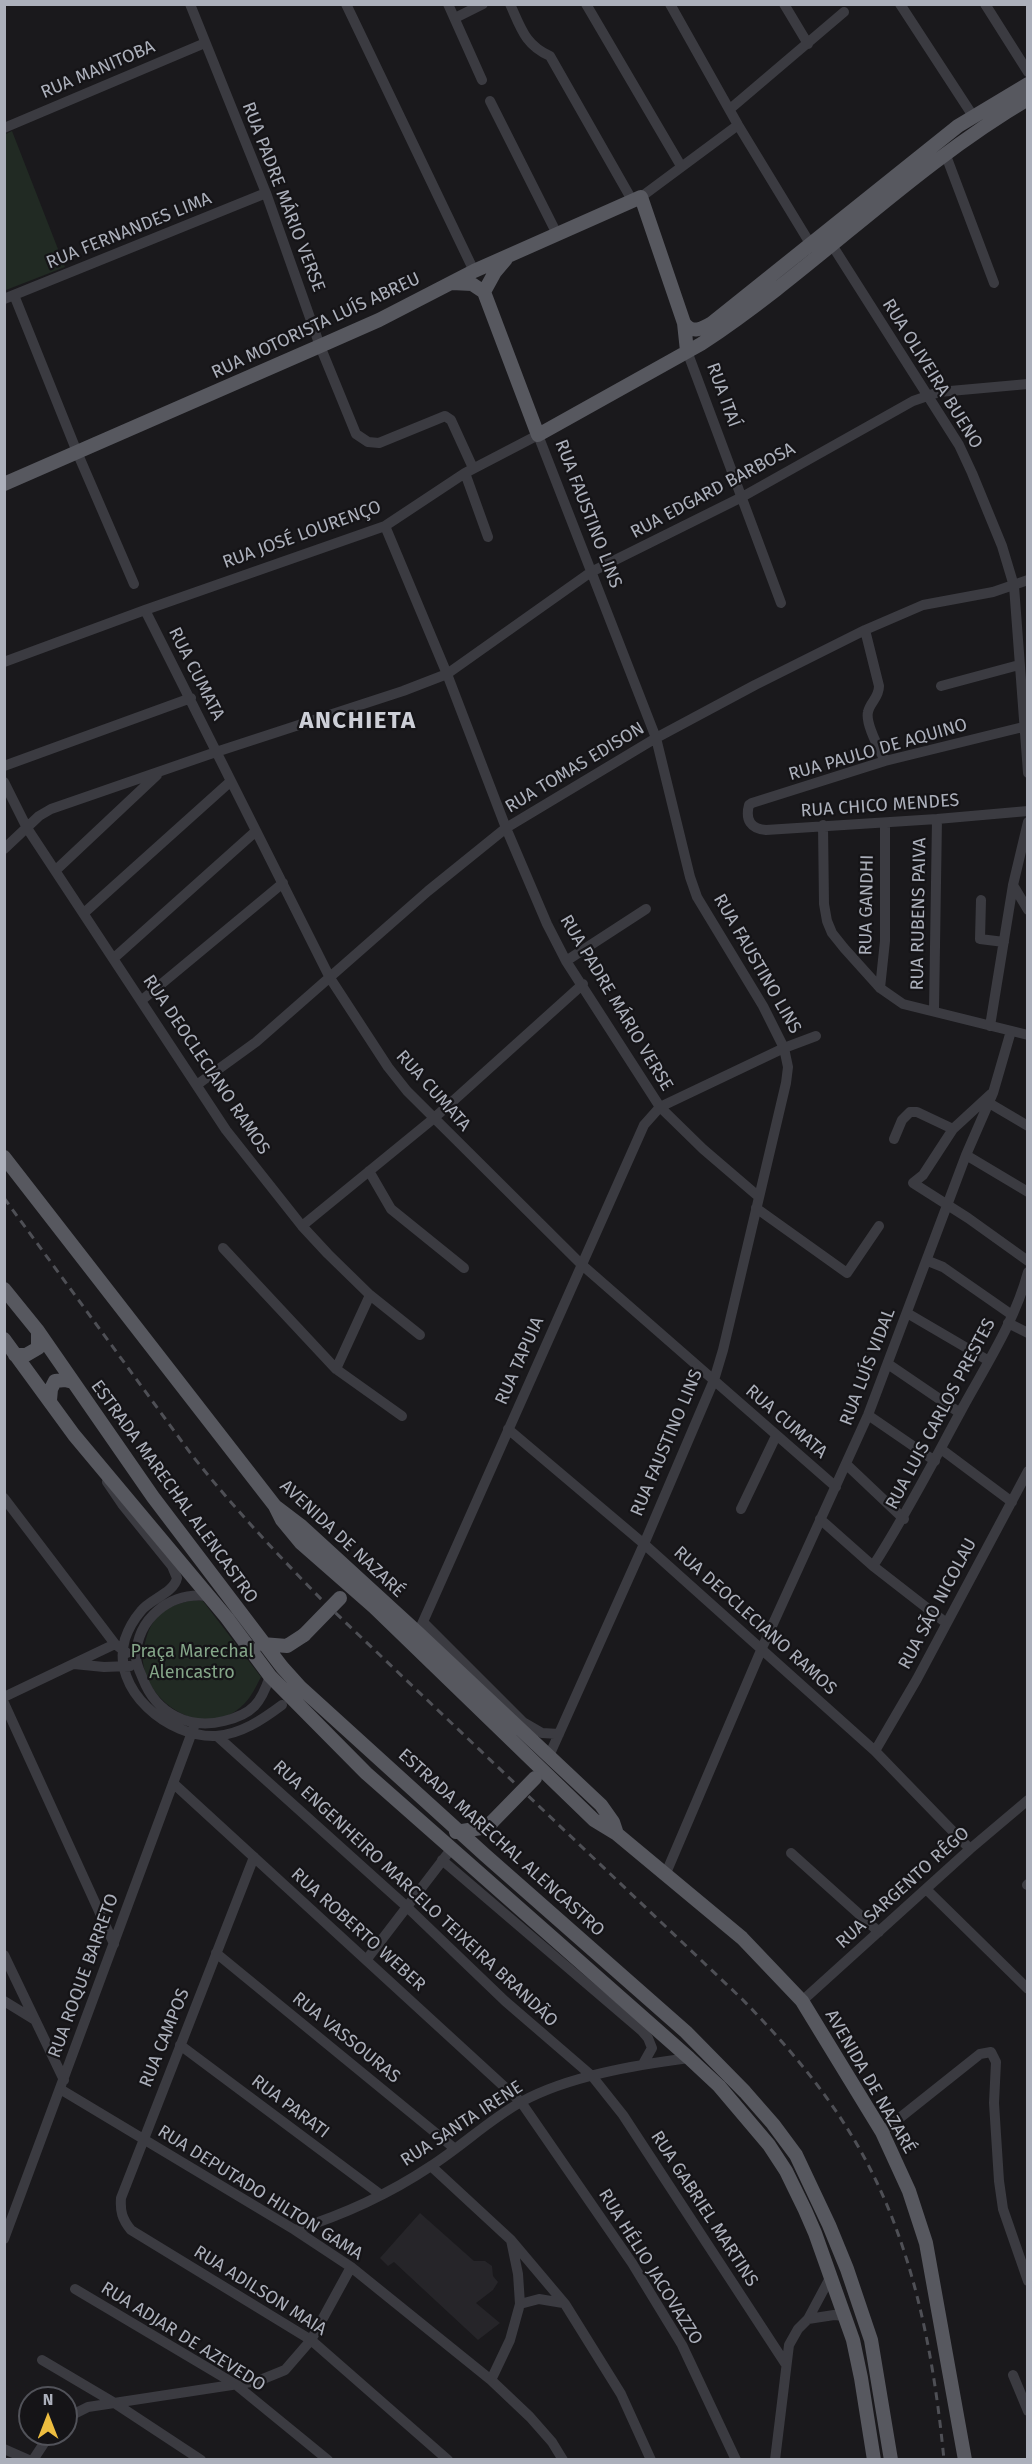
<!DOCTYPE html>
<html>
<head>
<meta charset="utf-8">
<style>
	body { margin:0 }
	#map { position:relative; width:1032px; height:2464px; overflow:hidden; background:#1a191c; font-family:"Fira Sans",sans-serif }
	canvas { display:block }
	.frame { position:absolute; inset:0; border:6px solid #acb0bb; pointer-events:none }
	.north { position:absolute; left:18px; top:2386px; width:60px; height:60px; box-sizing:border-box; background:#151417; border:2px solid #515259; border-radius:50%; rotate:0deg; font-size:16px; font-weight:700; line-height:24px; text-align:center; color:#acb0bb }
	.north::after { content:''; display:block; margin:auto; width:21px; height:27px; background:#edbd40; clip-path:polygon(50% 0,100% 100%,50% 72%,0 100%) }
</style>
</head>
<body>
<div id="map">
<canvas width="1032" height="2464"></canvas>
<div class="frame"></div>
<div class="north">N</div>
</div>
<script>
const c = document.querySelector('canvas').getContext('2d');
c.lineJoin = 'round';
function fillPath(path, color) { c.fillStyle = color; c.fill(path, 'evenodd'); }
function trace(path, color, width, dash) { c.strokeStyle = color; c.lineWidth = width; c.lineCap = dash ? 'butt' : 'round'; c.setLineDash(dash || []); c.stroke(path); }
function label(font, color, halo, rows, align = 'center') {
  c.font = font + ' "Fira Sans",sans-serif'; c.lineWidth = 4.5; c.setLineDash([]); c.textBaseline = 'middle'; c.strokeStyle = halo; c.fillStyle = color; for (const [text, x, y, turn = 0] of rows) {
    c.save(); c.translate(x, y); c.rotate((+turn || 0) * Math.PI / 180); c.textAlign = isNaN(turn) ? turn : align; if (halo) c.strokeText(text, 0, 0); c.fillText(text, 0, 0); c.restore();
  }
}
fillPath(new Path2D(`
	M420,2213l54,48h11l7,5 1,10 5,6 -5,8 -17,13 24,20 -22,17 -84,-78 -6,4 -8,-8z`), '#262529');
fillPath(new Path2D(`
	M12,131l53,136 -59,23 -2,-155z
	M192,1600l11,1 58,76c-5,9 -9,19 -17,27 -35,37 -96,3 -101,-42 -1,-7 1,-15 3,-23 3,-13 11,-25 24,-32 7,-3 15,-5 22,-7z`), '#212a23');
trace(new Path2D(`
	M190,4l76,189 54,153 36,88 12,8 11,1 66,-27 6,4 22,48
	M346,4l128,267
	M448,4l34,76
	M510,4c11,24 15,41 40,52l82,144
	M586,4l95,162
	M670,4l68,121 73,120
	M784,4l24,40
	M900,4l73,112
	M985,4l43,68
	M455,18l28,-14
	M490,101l67,133
	M730,109l114,-97
	M4,128l201,-85
	M945,153l49,130
	M641,197l97,-72
	M832,245l127,200 13,28 30,73 12,40 14,187
	M14,295l63,157 57,132
	M4,299l262,-106
	M687,351l94,252
	M465,473l23,64
	M385,526l62,148 59,154 41,96 19,37 94,146 43,42 56,48
	M145,610l185,368 58,89 19,24 174,173 255,223
	M865,630l14,56c0,12 -9,16 -11,26 -3,12 12,38 17,49
	M4,662l141,-52 240,-84 80,-53 73,-38 118,303 34,139 7,20 66,109 21,42 4,19 -2,16 -63,267 -9,30 -70,164 -95,212
	M941,686l78,-21
	M1023,727l-138,34 -133,42 -3,2c-4,15 2,24 17,25l171,-11 91,-8
	M4,766l187,-68
	M4,782l23,46 199,302 76,96 26,28 42,41 50,40
	M823,825l1,79 3,17 5,12 12,15 36,40 23,16 125,31
	M4,849l35,-33 12,-7 165,-57 187,-61 44,-17 144,-102 151,-75 171,-96 26,-9 89,-8
	M56,870l101,-95
	M1013,885l15,25
	M981,900l-1,39 24,3
	M84,913l147,-132
	M114,958l142,-127
	M566,961l80,-52
	M880,988l5,-47v-118
	M142,1000l141,-117
	M934,1010l3,-191
	M990,1026l23,-141 15,-63
	M198,1084l58,-42 172,-151 78,-63 150,-90 99,-53 110,-55 58,-25 70,-13 35,-12
	M991,1094l-38,35 -30,46 -10,8 55,35 60,43
	M989,1103l39,23
	M894,1139l8,-19 8,-8h7l36,17
	M966,1155l62,37
	M369,1171l22,38 73,59
	M756,1208l91,65 32,-47
	M302,1226l131,-107 150,-135
	M223,1248l113,121
	M928,1261l15,6 69,48
	M370,1295l-34,74 66,47
	M907,1313l82,48
	M1008,1323l20,10
	M888,1364l72,49
	M868,1415l67,46
	M508,1429l136,115 231,207 95,98
	M941,1449l71,53
	M847,1465l57,54
	M107,1482l15,22 50,62 5,12c-3,15 -27,21 -36,33 -6,7 -13,19 -16,28 -15,51 44,99 91,97 25,-2 46,-16 66,-31
	M4,1498l111,146 12,9
	M741,1509l35,-73
	M820,1519l53,47 72,56
	M873,1566c33,-51 60,-104 89,-157 24,-44 53,-88 66,-137
	M207,1596c-37,-4 -70,22 -71,61 0,7 4,15 7,22 13,34 46,51 81,42 29,-7 37,-18 46,-45
	M423,1622l100,100 19,11 17,1
	M418,1633l226,-508 16,-18 124,-59 32,-12
	M74,1664l30,3 26,-1
	M4,1697l111,-53
	M4,1703l110,241
	M217,1736l190,171 98,94 87,75 31,39 162,248
	M875,1751l42,-72 111,-208
	M173,1783l348,319 111,161 50,82 54,115
	M791,1853l88,79
	M254,1857l-133,341c-1,13 1,21 10,32l180,110 137,120
	M442,1860l200,171 6,7 4,10 -9,16
	M666,1873l96,-225 106,-233 98,-260 27,-62 18,-62
	M1027,1885l1,-1
	M927,1890l101,99
	M216,1953l238,195
	M4,1955l60,125
	M367,1959l85,-111
	M4,2001l31,19
	M802,2001l168,-152 58,-49
	M180,2045l201,150
	M60,2089l235,141 56,37 140,113 39,37 22,25 11,18
	M882,2132l98,-78 11,-2 5,10 -2,41 5,78 4,28 25,72
	M431,2166l80,74 7,34 2,30 -10,36 -19,40
	M295,2230c48,-15 94,-36 136,-64 31,-20 58,-46 90,-64 47,-26 115,-37 168,-44
	M4,2239l191,-515
	M511,2240l54,64 56,90 30,66
	M75,2289l160,95 93,76
	M520,2304l19,-5 24,4
	M808,2319l26,-4 11,1
	M42,2360l71,42 88,58
	M1013,2375l15,36
	M66,2418l22,-11 170,-26 27,-11 26,-30 40,-73
	M4,2449l25,11
	M33,2460l17,-26
	M775,2460l14,-115 9,-16 10,-10 23,-43`), '#3b3b41', 10);
trace(new Path2D(`
	M452,283l20,1 12,8 54,143 163,-91c114,-75 208,-175 327,-245
	M484,292l11,-20 11,-13
	M684,323c8,11 18,6 28,0l246,-197 70,-42
	M4,484l316,-138 59,-26 95,-49 167,-74 43,126 3,28
	M4,1157l271,349 25,19 118,108 183,172 12,17 4,12
	M4,1289l34,42 115,166 129,170 18,20 185,168 201,177 59,60 28,32 23,31 33,70 18,44 24,71 20,120
	M4,1339l70,96 153,183 43,58 96,97 323,285 30,28 50,59 17,26 19,39 10,23 38,107 8,38 13,82
	M15,1355h11l12,-7v-17
	M50,1400l1,-11 4,-8 10,-1 8,2
	M275,1506l7,14 19,23 73,64 220,213 23,14 125,104 60,63 80,131 27,59 17,52 39,217
	M262,1644l25,2 17,-11
	M456,1832l31,-5 5,-5`), '#57585f', 14);
trace(new Path2D(`
	M4,1198l187,256c41,52 86,100 132,147l419,398c47,48 90,99 122,158 50,92 70,199 80,303`), '#4e4f55', 3, [8, 6]);
trace(new Path2D(`
	M304,1635l36,-37
	M492,1822l43,-44`), '#57585f', 14);
label('18px', '#acb0bb', '#151417', [
	["RUA MANITOBA",98,70,-23],
	["RUA PADRE MÁRIO VERSE",283,197,69],
	["RUA FERNANDES LIMA",129,231,-22],
	["RUA MOTORISTA LUÍS ABREU",316,326,-25],
	["RUA OLIVEIRA BUENO",932,374,58],
	["RUA ITAÍ",723,395,70],
	["RUA EDGARD BARBOSA",713,491,-28],
	["RUA FAUSTINO LINS",588,514,69],
	["RUA JOSÉ LOURENÇO",302,535,-20],
	["RUA CUMATA",196,674,63],
	["RUA PAULO DE AQUINO",878,750,-16],
	["RUA TOMAS EDISON",575,768,-31],
	["RUA CHICO MENDES",880,806,-4],
	["RUA GANDHI",867,905,-89],
	["RUA RUBENS PAIVA",919,914,-89],
	["RUA FAUSTINO LINS",757,964,60],
	["RUA PADRE MÁRIO VERSE",616,1003,59],
	["RUA DEOCLECIANO RAMOS",206,1065,56],
	["RUA CUMATA",433,1091,48],
	["RUA TAPUIA",520,1361,-66],
	["RUA LUÍS VIDAL",868,1367,-69],
	["RUA LUIS CARLOS PRESTES",941,1414,-62],
	["RUA CUMATA",786,1422,41],
	["RUA FAUSTINO LINS",667,1443,-67],
	["ESTRADA MARECHAL ALENCASTRO",174,1492,54],
	["AVENIDA DE NAZARÉ",342,1539,43],
	["RUA SÃO NICOLAU",938,1604,-62],
	["RUA DEOCLECIANO RAMOS",755,1621,42],
	["ESTRADA MARECHAL ALENCASTRO",501,1843,42],
	["RUA SARGENTO RÊGO",903,1888,-42],
	["RUA ENGENHEIRO MARCELO TEIXEIRA BRANDÃO",415,1894,43],
	["RUA ROBERTO WEBER",358,1930,42],
	["RUA ROQUE BARRETO",84,1976,-70],
	["RUA CAMPOS",165,2038,-68],
	["RUA VASSOURAS",346,2038,39],
	["AVENIDA DE NAZARÉ",870,2082,60],
	["RUA PARATI",290,2107,37],
	["RUA SANTA IRENE",462,2124,-33],
	["RUA DEPUTADO HILTON GAMA",260,2193,32],
	["RUA GABRIEL MARTINS",704,2209,57],
	["RUA HÉLIO JACOVAZZO",650,2267,58],
	["RUA ADILSON MAIA",260,2291,32],
	["RUA ADJAR DE AZEVEDO",183,2337,32]
]);
label('18px', '#84a588', '#151417', [
	["Praça Marechal",192,1652],
	["Alencastro",192,1673]
]);
c.letterSpacing = '1.5px';
label('bold 24px', '#cdcfd7', '#151417', [
	["ANCHIETA",358,721]
]);
c.letterSpacing = '0px';
</script>
</body>
</html>
